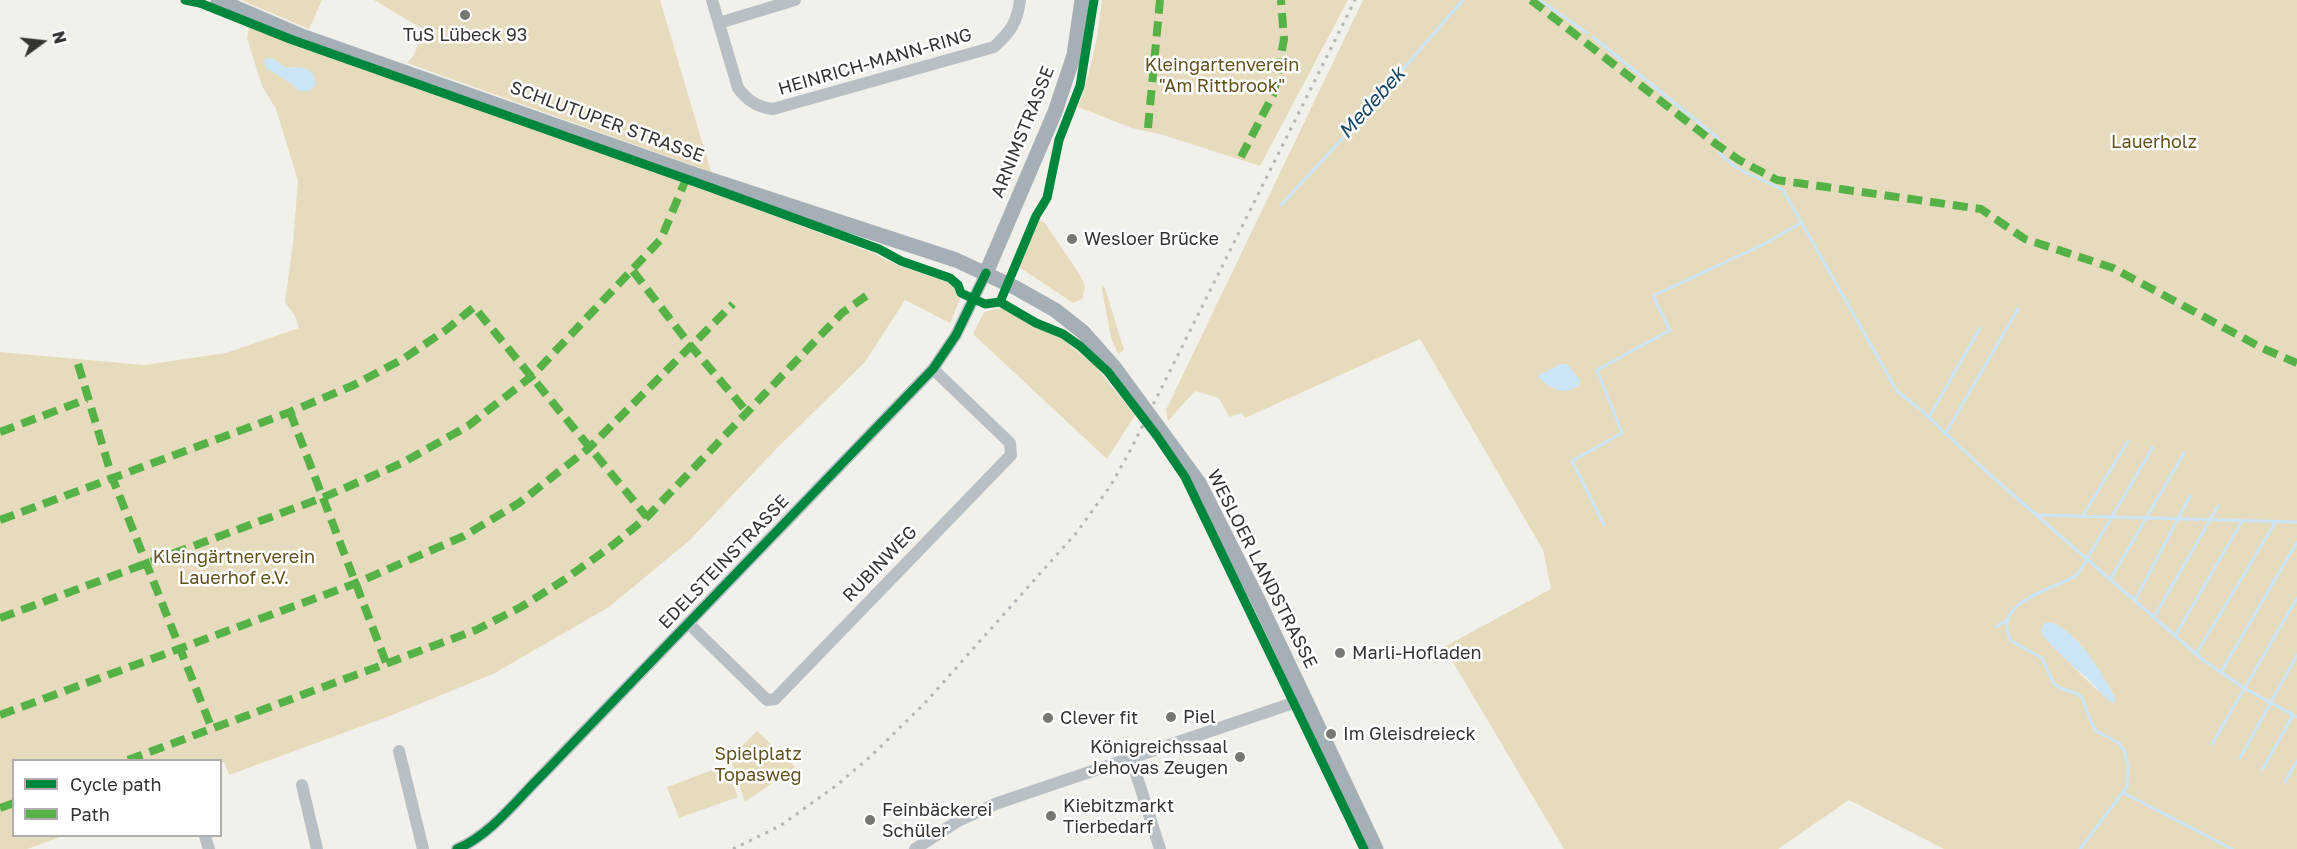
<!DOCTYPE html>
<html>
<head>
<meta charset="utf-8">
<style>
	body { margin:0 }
	#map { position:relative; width:2297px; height:849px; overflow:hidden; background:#f2f0ea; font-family:"Golos Text",sans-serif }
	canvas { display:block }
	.legend { position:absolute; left:12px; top:759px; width:210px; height:78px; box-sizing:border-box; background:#fff; border:2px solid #afaeac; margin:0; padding:8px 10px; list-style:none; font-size:18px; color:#363430 }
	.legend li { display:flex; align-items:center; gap:12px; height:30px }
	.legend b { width:30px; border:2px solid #afaeac }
	.north { position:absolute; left:12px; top:12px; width:60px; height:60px; -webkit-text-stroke:4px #fff; paint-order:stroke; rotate:75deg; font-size:16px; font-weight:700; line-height:24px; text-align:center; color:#363430 }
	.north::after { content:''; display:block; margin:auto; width:21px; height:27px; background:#363430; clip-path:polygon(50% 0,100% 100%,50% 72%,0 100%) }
</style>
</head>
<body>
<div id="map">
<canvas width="2297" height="849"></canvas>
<ul class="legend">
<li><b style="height:8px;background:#00873e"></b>Cycle path</li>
<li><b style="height:8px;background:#56b246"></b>Path</li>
</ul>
<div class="north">N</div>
</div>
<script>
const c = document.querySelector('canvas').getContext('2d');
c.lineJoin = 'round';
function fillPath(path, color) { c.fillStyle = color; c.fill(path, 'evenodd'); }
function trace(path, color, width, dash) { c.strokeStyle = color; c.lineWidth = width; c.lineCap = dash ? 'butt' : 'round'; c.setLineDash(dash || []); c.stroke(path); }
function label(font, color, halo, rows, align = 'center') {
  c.font = font + ' "Golos Text",sans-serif'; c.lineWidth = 5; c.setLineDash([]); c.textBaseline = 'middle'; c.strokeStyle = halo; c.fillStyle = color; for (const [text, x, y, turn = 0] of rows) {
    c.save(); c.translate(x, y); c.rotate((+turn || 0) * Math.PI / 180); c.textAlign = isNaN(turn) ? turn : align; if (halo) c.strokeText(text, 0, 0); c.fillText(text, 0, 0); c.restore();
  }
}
fillPath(new Path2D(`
	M241,0h81l-13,29z
	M374,0h286l51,172 -304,-109 7,-8 10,-25z
	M1102,0h246l-88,166 -100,-32 -28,-6 -54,-21c13,-36 20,-68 24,-107z
	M1363,0h934v849h-353l-95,-49 -71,49h-214l-120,-202 107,-58 -8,-39 -123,-211 -175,79 -4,-5 -12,4 -10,-19 -24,-7 -27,30 -2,-11zM2051,622c30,14 48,47 64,75l-17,-6 -47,-46 -10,-14 3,-7z
	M249,27l63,24 330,115 231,87 24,12 50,17 7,6 6,11 -10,24 -45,-23 -40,62 -87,85 -88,93 -81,67 -116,67 -106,43 -158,58 -5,-13 -3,1 -1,-3h-206v76h49l-36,13h-27v-497l144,13 82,-12 73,-25 -4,-12 -10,-14 8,-59 5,-62 -22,-72 -14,-23 -15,-48zM272,58l14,10 8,-1 4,24 -7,-8 -25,-15z
	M1039,220l6,3 35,52 5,11 -3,13 -9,4 -54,-36z
	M1101,284l4,4 19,62 -6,4 -7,-16z
	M995,309h10l55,28 34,28 41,50 -28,44 -134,-125 11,-22z
	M757,731l38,36 -50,35 -15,-44z
	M726,765l12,32 -59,21 -12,-31z`), '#e6dcbd');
fillPath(new Path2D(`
	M267,58h5l14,10c15,-2 28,-2 30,16l-6,7h-12l-7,-8 -25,-15 -2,-7z
	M1561,364h6l13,16v5c-18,12 -29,4 -43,-9z
	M2051,622c30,14 48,47 64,75v5l-3,1c-9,-7 -16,-16 -24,-24 -16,-14 -31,-27 -45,-43l-2,-6 3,-6z`), '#cbe4f6');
trace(new Path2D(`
	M1540,0l47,33
	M1593,37l125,101
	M1719,153l15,13 18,10
	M1756,177l27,13 114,201 24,19 67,63 215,187 41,28 53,29
	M1281,205l64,-69 118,-136
	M1929,417l51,-89
	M1945,434l73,-125
	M2038,515l259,7
	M2082,517l46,-76
	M1604,525l-32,-64 50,-28 -25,-63 73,-40 -17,-34 111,-52 37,-21
	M2110,580l74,-127
	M2135,600l55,-104
	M2154,617l64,-111
	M1996,627l11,-7
	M2175,636l67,-115
	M2196,654l80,-133
	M2221,672l76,-130
	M2212,744l85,-146
	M2240,758l57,-103
	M2262,770l31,-55
	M2285,782l12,-21
	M2124,793l108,56
	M2080,849l47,-62 1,-22 -4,-15 -5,-7 -23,-12 -5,-9 -9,-24 -4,-4 -18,-6 -6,-4 -12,-26 -31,-17c-22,-41 46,-51 67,-67l75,-127`), '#cbe4f6', 3);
trace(new Path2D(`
	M712,0l26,88c10,13 19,19 35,21l221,-62c17,-16 23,-24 26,-47
	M719,23l76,-23
	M688,623l79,77 8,-1 236,-244 -1,-12 -77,-74
	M399,751l24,98
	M1131,758l29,91
	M302,785l15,64
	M205,836l4,13
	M457,849c35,-15 61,-51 88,-77l388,-403 23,-34 30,-62
	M915,849l43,-28 37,-17 310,-105`), '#b8c0c5', 12);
trace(new Path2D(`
	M218,0l81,35 403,142 254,83 60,28 39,22 28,22 31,35 85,116 61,121 116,245
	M986,273l69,-161 19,-57 8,-55`), '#a4afb6', 15);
trace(new Path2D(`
	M733,849l47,-23 57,-41 34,-29 53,-52 153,-172 34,-47 20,-36 224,-449`), '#b3b6b7', 3, [3, 6]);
trace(new Path2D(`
	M1531,0l185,144 23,16 38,20 204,29 44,30 88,29 149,80 35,15
	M1148,128l12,-128
	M1241,157l33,-64 10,-54 -3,-39
	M633,271l57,74 58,68
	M78,364l34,113 100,252
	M290,412l97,253
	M0,432l87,-33
	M0,520l290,-108 64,-27 49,-26 43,-29 28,-23 173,210
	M0,618l322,-120 80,-35 66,-37 64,-50 129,-137 25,-60
	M0,715l354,-131 110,-48 55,-33 70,-55 144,-144
	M128,760l348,-130 45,-23 43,-27 49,-35 34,-28 195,-204 27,-19
	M0,808l14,-5`), '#56b246', 8, [15, 8]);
trace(new Path2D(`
	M185,0l15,3 90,36 419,148 170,62 22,12 49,17 8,7 3,8 24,11 15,-2 36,21 27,11 17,12 28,26 49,64 28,41 179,372
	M1000,302l36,-86 11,-18 12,-58 21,-54 14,-86
	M457,849c35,-15 61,-51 88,-77l388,-403 23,-34 30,-62`), '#00873e', 9);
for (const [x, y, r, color] of [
	[465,15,6,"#787671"],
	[1072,239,6,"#787671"],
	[1340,653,6,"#787671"],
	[1171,717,6,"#787671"],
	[1048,718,6,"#787671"],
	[1331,734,6,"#787671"],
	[1240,757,6,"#787671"],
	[1051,816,6,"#787671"],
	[870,820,6,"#787671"]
]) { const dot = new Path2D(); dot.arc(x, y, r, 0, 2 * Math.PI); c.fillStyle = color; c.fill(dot); trace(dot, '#fff', 2); }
label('18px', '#363430', '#fff', [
	["TuS Lübeck 93",465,35,"center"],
	["Wesloer Brücke",1084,239],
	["Marli-Hofladen",1352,653],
	["Piel",1183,717],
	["Clever fit",1060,718],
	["Im Gleisdreieck",1343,734],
	["Königreichssaal",1228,747,"right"],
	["Jehovas Zeugen",1228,768,"right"],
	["Kiebitzmarkt",1063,806],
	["Tierbedarf",1063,827],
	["Feinbäckerei",882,810],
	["Schüler",882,831]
], 'left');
label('18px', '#363430', '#fff', [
	["HEINRICH-MANN-RING",875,62,-16],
	["SCHLUTUPER STRASSE",607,122,20],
	["ARNIMSTRASSE",1023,132,-68],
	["EDELSTEINSTRASSE",724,562,-46],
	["RUBINWEG",880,564,-46],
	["WESLOER LANDSTRASSE",1262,569,63]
]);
label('18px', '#61511d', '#fff', [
	["Kleingartenverein",1222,65],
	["\"Am Rittbrook\"",1222,86],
	["Lauerholz",2154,142],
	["Kleingärtnerverein",234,557],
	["Lauerhof e.V.",234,578],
	["Spielplatz",758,754],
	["Topasweg",758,775]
]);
label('italic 20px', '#184866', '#fff', [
	["Medebek",1372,103,-48]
]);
</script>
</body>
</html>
